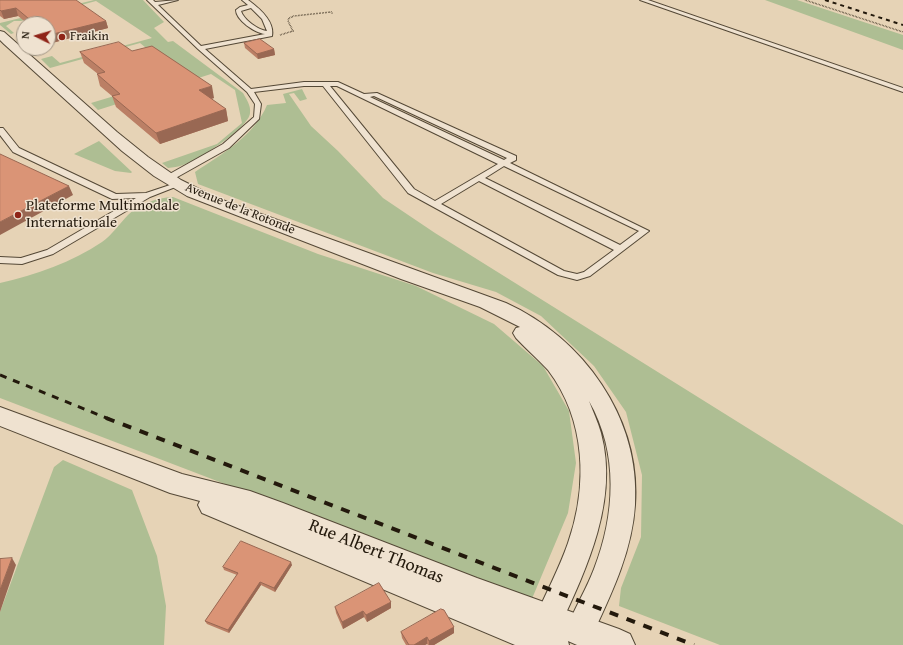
<!DOCTYPE html>
<html>
<head>
<meta charset="utf-8">
<style>
	body { margin:0 }
	#map { position:relative; width:903px; height:645px; overflow:hidden; background:#e6d3b6; font-family:"Gentium Book Plus",serif }
	canvas { display:block }
	.north { position:absolute; left:16px; top:16px; width:40px; height:40px; box-sizing:border-box; background:#efe2d0; border:1px solid #9d9282; border-radius:50%; rotate:275deg; font-size:11px; font-weight:700; line-height:16px; text-align:center; color:#23190c }
	.north::after { content:''; display:block; margin:auto; width:14px; height:18px; background:#8f2418; clip-path:polygon(50% 0,100% 100%,50% 72%,0 100%) }
</style>
</head>
<body>
<div id="map">
<canvas width="903" height="645"></canvas>
<div class="north">N</div>
</div>
<script>
const c = document.querySelector('canvas').getContext('2d');
c.lineJoin = 'round';
function fillPath(path, color) { c.fillStyle = color; c.fill(path, 'evenodd'); }
function trace(path, color, width, dash) { c.strokeStyle = color; c.lineWidth = width; c.lineCap = dash ? 'butt' : 'round'; c.setLineDash(dash || []); c.stroke(path); }
function label(font, color, halo, rows, align = 'center') {
  c.font = font + ' "Gentium Book Plus",serif'; c.lineWidth = 3; c.setLineDash([]); c.textBaseline = 'middle'; c.strokeStyle = halo; c.fillStyle = color; for (const [text, x, y, turn = 0] of rows) {
    c.save(); c.translate(x, y); c.rotate((+turn || 0) * Math.PI / 180); c.textAlign = isNaN(turn) ? turn : align; if (halo) c.strokeText(text, 0, 0); c.fillText(text, 0, 0); c.restore();
  }
}
fillPath(new Path2D(`
	M94,0h49l21,22 -10,6 14,14 5,-1 70,52c3,6 8,12 7,20 -1,15 -52,47 -67,52 -5,2 -10,2 -15,3l-6,-5 55,-19 25,-21 -7,-33 -24,-16 -113,36 -7,-7 90,-27 -41,-33 -90,25 -9,-9 11,-3 8,7 92,-25 -56,-37 -75,20h-7l-8,5 8,7 -3,1 -11,-9v-2z
	M765,0h32l106,35v15z
	M302,89l5,10 -7,2 -6,-8 -5,1 22,32 27,25 45,47 52,35 468,292v120h-183l-101,-39 2,-18 20,-51 1,-62 -16,-63 -32,-46 -53,-50 -45,-24 -63,-19 -235,-89 -3,-12c27,-18 59,-36 72,-67l19,-2 -3,-9z
	M99,141l33,31 -1,1 -16,-2 -41,-17z
	M173,197l145,57 98,32 78,38 49,42 26,45 7,52 -8,50 -37,88 -531,-203v-115c36,-8 72,-21 102,-41 11,-8 17,-18 26,-27 12,-12 29,-17 45,-18z
	M63,460l69,30 25,66 9,50 -2,39h-164v-33l54,-145z`), '#aebe93');
const service = new Path2D(`
	M147,0h6l2,2 23,-2 -20,5 43,41 64,-12c-10,-1 -29,-14 -29,-24l4,-3 8,-2 -6,-5h6c11,8 27,21 24,36l-67,13 46,40 53,-7h34l26,12 13,-1 139,63v4l-6,3 139,68 -59,45 -13,4 -19,-5 -150,-82 -85,-107h-19l-50,6 7,12 -2,15 -30,29 -57,32h-6v-4l57,-32 31,-27 1,-13 -8,-12 -49,-43zM251,8l11,11 5,12c-9,-1 -23,-11 -26,-20zM330,86h7l161,78 -63,37 -21,-12zM374,96l133,62 -3,2 -134,-63zM504,166l135,65 -19,14 -135,-67zM479,181l135,69 -30,22 -7,2 -13,-3 -123,-67z
	M640,0h8l255,88v4z
	M0,128h3l16,20 97,46 30,-1 33,-11 4,2 -33,13 -97,57 -31,10 -22,-1v-6l21,1 26,-8 89,-52 -24,1 -99,-47 -13,-17z`);
const minor = new Path2D(`
	M0,31l4,1 113,100 31,25 33,23 36,18 289,105c77,35 135,115 129,202 -3,48 -25,92 -45,135l-10,4 -10,-4 -4,-10c8,-21 20,-40 28,-61 21,-54 25,-116 -5,-168 4,11 9,21 12,32 18,67 -14,135 -42,195l-10,4 -10,-4 -4,-10c11,-25 24,-49 33,-75 20,-57 18,-123 -20,-173 -10,-11 -22,-21 -32,-32l-3,-5 3,-5 4,-1 -40,-20 -79,-28 -214,-83 -33,-20 -32,-25 -118,-107 -4,-4z`);
const tertiary = new Path2D(`
	M0,407l182,67 68,17 33,12 194,75 142,51 11,5 5,11h-58l-9,-4 1,4h-54l-313,-132 -4,-8 2,-4 -30,-8 -170,-67z`);
trace(service, '#544836', 2);
trace(minor, '#544836', 2);
trace(tertiary, '#544836', 2);
trace(new Path2D(`
	M805,0l98,32
	M280,35l13,-4 -5,-10 1,-3 5,-2 37,-4 2,2`), '#23190c', 1.5, [0.5, 1]);
fillPath(service, '#efe2d0');
fillPath(minor, '#efe2d0');
fillPath(tertiary, '#efe2d0');
trace(new Path2D(`
	M825,0l78,25`), '#23190c', 2, [4, 4]);
trace(new Path2D(`
	M0,375l109,44`), '#23190c', 3, [7, 7]);
trace(new Path2D(`
	M106,418l588,227`), '#23190c', 4, [9, 9]);
fillPath(new Path2D(`
	M0,0l106,21 2,7 -56,15 -4,-3v-16h-20l-10,-8 -14,3 -4,-3z
	M244,43l30,6 1,6 -17,4 -13,-11z
	M132,51l82,47 -3,1 15,10 2,12 -68,23 -44,-37 -4,-11 -12,-10 -3,-12h1l-14,-11 -4,-11z
	M292,565l-17,27 -14,-7 -32,48 -22,-9 -2,-3 32,-46 -13,-5 -1,-3z
	M391,602v6l-24,14 -3,-5 -21,12 -7,-16 -1,-6z
	M454,627v6l-20,12h-6l-1,-1 -2,1h-19l-4,-7 -1,-6z`), '#bb7f65');
fillPath(new Path2D(`
	M16,8l2,8 -14,3 -3,-8z
	M106,21l2,7 -56,15 -3,-8z
	M274,49l1,6 -17,4 -1,-5z
	M212,86l2,12 -12,4 -3,-12z
	M226,109l2,12 -68,23 -4,-11z
	M69,186l4,9 -73,40v-13z
	M12,558l4,7 -16,47v-22z
	M291,562l1,3 -17,27 -1,-4z
	M260,582l1,3 -32,48 -1,-3z
	M391,602v6l-24,14 -1,-7z
	M363,611l1,6 -21,12 -1,-7z
	M454,627v6l-20,12h-5v-4z
	M427,637v7l-2,1h-11z`), '#996853');
const building = new Path2D(`
	M0,0h76l30,21 -57,14 -1,-1v-10h-13l-19,-16 -15,3 -1,-1z
	M260,39l14,10 -17,5 -13,-11z
	M119,42l13,9 20,-5 60,40 -13,4 27,19 -70,24 -44,-37 8,-2 -23,-20 8,-2 -25,-20z
	M0,154l69,32 -69,36z
	M241,541l50,21 -17,26 -14,-6 -32,48 -23,-9 33,-48 -15,-6z
	M12,558l-12,32v-31z
	M379,583l12,19 -25,13 -3,-4 -21,11 -7,-15z
	M441,609l3,1 10,17 -25,14 -2,-4 -13,8h-5l-8,-13z`);
fillPath(building, '#da9476');
trace(building, '#996853', 1);
for (const [x, y, r, color] of [
	[62,37,4,"#8f2418"],
	[18,215,4,"#8f2418"]
]) { const dot = new Path2D(); dot.arc(x, y, r, 0, 2 * Math.PI); c.fillStyle = color; c.fill(dot); trace(dot, '#efe2d0', 1.5); }
label('13px', '#23190c', '#efe2d0', [
	["Fraikin",70,37]
], 'left');
label('13px', '#23190c', '#efe2d0', [
	["Avenue de la Rotonde",240,209,22]
]);
label('15px', '#23190c', '#efe2d0', [
	["Plateforme Multimodale",26,206],
	["Internationale",26,223]
], 'left');
label('18px', '#23190c', '#efe2d0', [
	["Rue Albert Thomas",376,552,22]
]);
</script>
</body>
</html>
